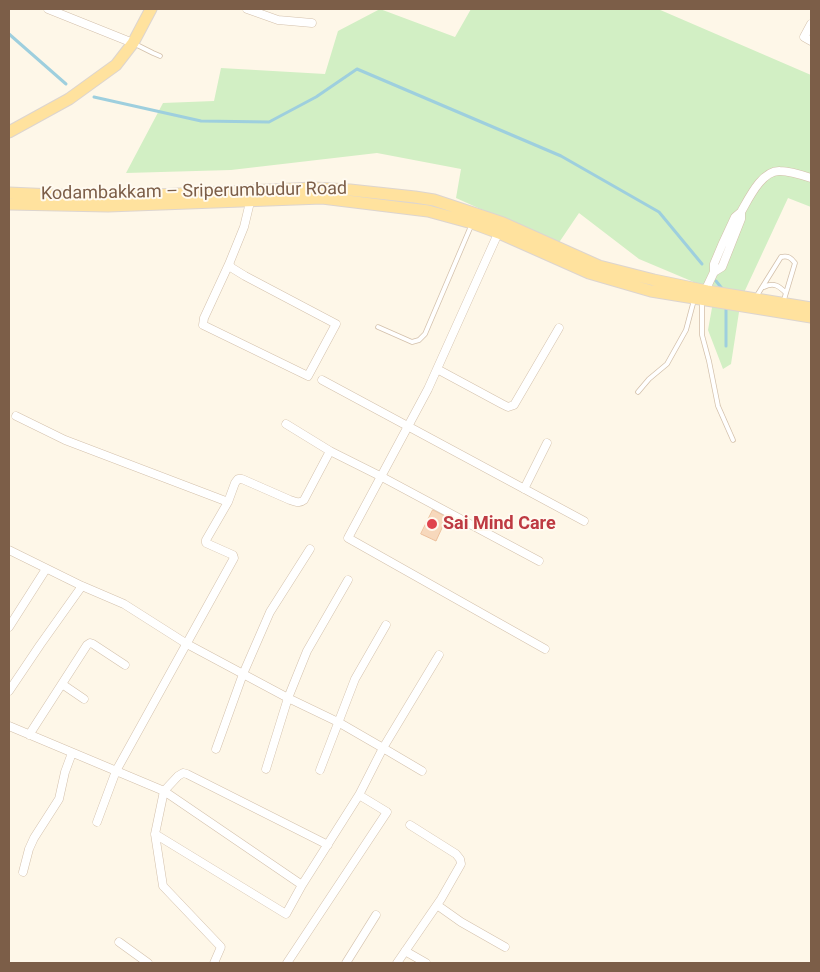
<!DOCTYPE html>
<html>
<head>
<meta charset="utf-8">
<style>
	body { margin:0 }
	#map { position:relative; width:820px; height:972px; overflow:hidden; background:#fef7e8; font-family:Roboto,sans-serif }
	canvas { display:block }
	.frame { position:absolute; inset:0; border:10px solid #7c5e48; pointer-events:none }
</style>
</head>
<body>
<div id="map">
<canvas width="820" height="972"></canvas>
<div class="frame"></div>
</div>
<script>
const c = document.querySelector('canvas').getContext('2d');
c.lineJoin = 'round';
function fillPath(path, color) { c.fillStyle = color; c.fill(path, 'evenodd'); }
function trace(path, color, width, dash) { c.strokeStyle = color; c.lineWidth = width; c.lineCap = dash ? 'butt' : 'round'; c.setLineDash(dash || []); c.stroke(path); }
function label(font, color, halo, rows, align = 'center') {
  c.font = font + ' Roboto,sans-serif'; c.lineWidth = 4; c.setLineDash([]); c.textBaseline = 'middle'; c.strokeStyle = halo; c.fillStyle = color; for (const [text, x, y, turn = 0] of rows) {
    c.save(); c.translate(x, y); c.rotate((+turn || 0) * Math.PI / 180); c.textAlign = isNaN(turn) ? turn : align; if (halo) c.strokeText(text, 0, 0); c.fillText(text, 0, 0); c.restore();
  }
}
fillPath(new Path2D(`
	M380,9l75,28 16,-28h187l153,66v132l-23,-9 -47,101 -10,65 -8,5 -15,-39 7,-39 -76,-32 -60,-46 -21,31 -102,-46 5,-29 -84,-16 -146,17 -105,3 37,-70 51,-2 7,-33 104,6 13,-43z`), '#d2efc4');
trace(new Path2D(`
	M9,34l57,50
	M94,97l107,24 68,1 47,-25 41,-28 204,87 98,56 43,52
	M716,281l8,10
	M726,346v-40`), '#9ecfde', 3);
const building = new Path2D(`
	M433,510l14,7 -11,24 -15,-7z`);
fillPath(building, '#f7d8bc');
trace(building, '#ecbf9b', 1);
const service = new Path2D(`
	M135,44l18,9 7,3
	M764,287c10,-5 15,-1 22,6
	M756,297l25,-40c7,-2 10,1 14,6l-12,40
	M702,302v33l7,26 9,45 15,34
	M378,327l34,15 7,-2 6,-6 46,-108
	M638,392l11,-13 18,-15 19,-34 8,-30`);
const minor = new Path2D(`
	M48,9l85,34
	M247,9l31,11 34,3
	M811,24l-7,13 7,4
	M741,212c8,-14 21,-42 39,-41 10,0 22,4 31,7
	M500,229l-72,160 -80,149 197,111
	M229,264l-25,54 -1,7 105,51 28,-52 -91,-48 -13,-8 -3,-4 15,-37 7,-29
	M705,291l9,-19v-8l8,-19 13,-28 6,-5v7l-19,48 -8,5
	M437,369l65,35 6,3 6,-2 45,-77
	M322,380l262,141
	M16,416l49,24 163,62
	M286,424l44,27
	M524,489l23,-46
	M9,550l73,36 42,18 63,40 101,54 50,24 45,26 39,23
	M9,627l37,-58
	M62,684l22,15
	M9,691l31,-46 42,-59
	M9,726l155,65 138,94
	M29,735l58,-90 3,-2 3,1 32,21
	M216,749l27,-75 27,-62 40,-63
	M266,769l22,-71 19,-47 41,-71
	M320,770l35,-91 31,-54
	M97,822l19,-51 118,-213 -1,-3 -27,-12v-3l22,-38 7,-19 3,-4h4l48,21c6,2 9,4 14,0l26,-49 52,26 157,84
	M155,834l131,80 16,-29 57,-90 24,-47 56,-93
	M23,872l6,-23 5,-11 25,-39 6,-27 7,-19
	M437,905l24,17 44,25
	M119,942l29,21
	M405,951l21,12
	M214,963l7,-16 -58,-61 -8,-52 9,-43 14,-15 5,-3 4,1 141,71
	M287,963l100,-151 -28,-17
	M346,963l30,-48
	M397,963l44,-64 20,-35 -1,-5 -4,-5 -46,-29`);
const primary = new Path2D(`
	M9,132l60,-33 47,-34 17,-22 18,-34
	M9,193l68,3 79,-1 158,-7 36,2 65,7 19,3 69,23 96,43 55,14 53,11 104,17
	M9,204l99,2 214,-8 106,13 44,12 27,10 90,40 62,18 160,26`);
trace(service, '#d3c0ab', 5.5);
trace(minor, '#d3c0ab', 9);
trace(primary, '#ddd5cf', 13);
trace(service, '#fff', 4);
trace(minor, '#fff', 8);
trace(primary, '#ffe29e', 11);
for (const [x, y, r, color] of [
	[432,524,6,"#e0444e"]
]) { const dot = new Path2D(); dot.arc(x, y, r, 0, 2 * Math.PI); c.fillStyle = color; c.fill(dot); trace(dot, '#fffaf0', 2); }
label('18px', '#7c5e48', '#fffaf0', [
	["Kodambakkam – Sriperumbudur Road",194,192,-1]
]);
label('bold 18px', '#be3a42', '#fffaf0', [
	["Sai Mind Care",443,524]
], 'left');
</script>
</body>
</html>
